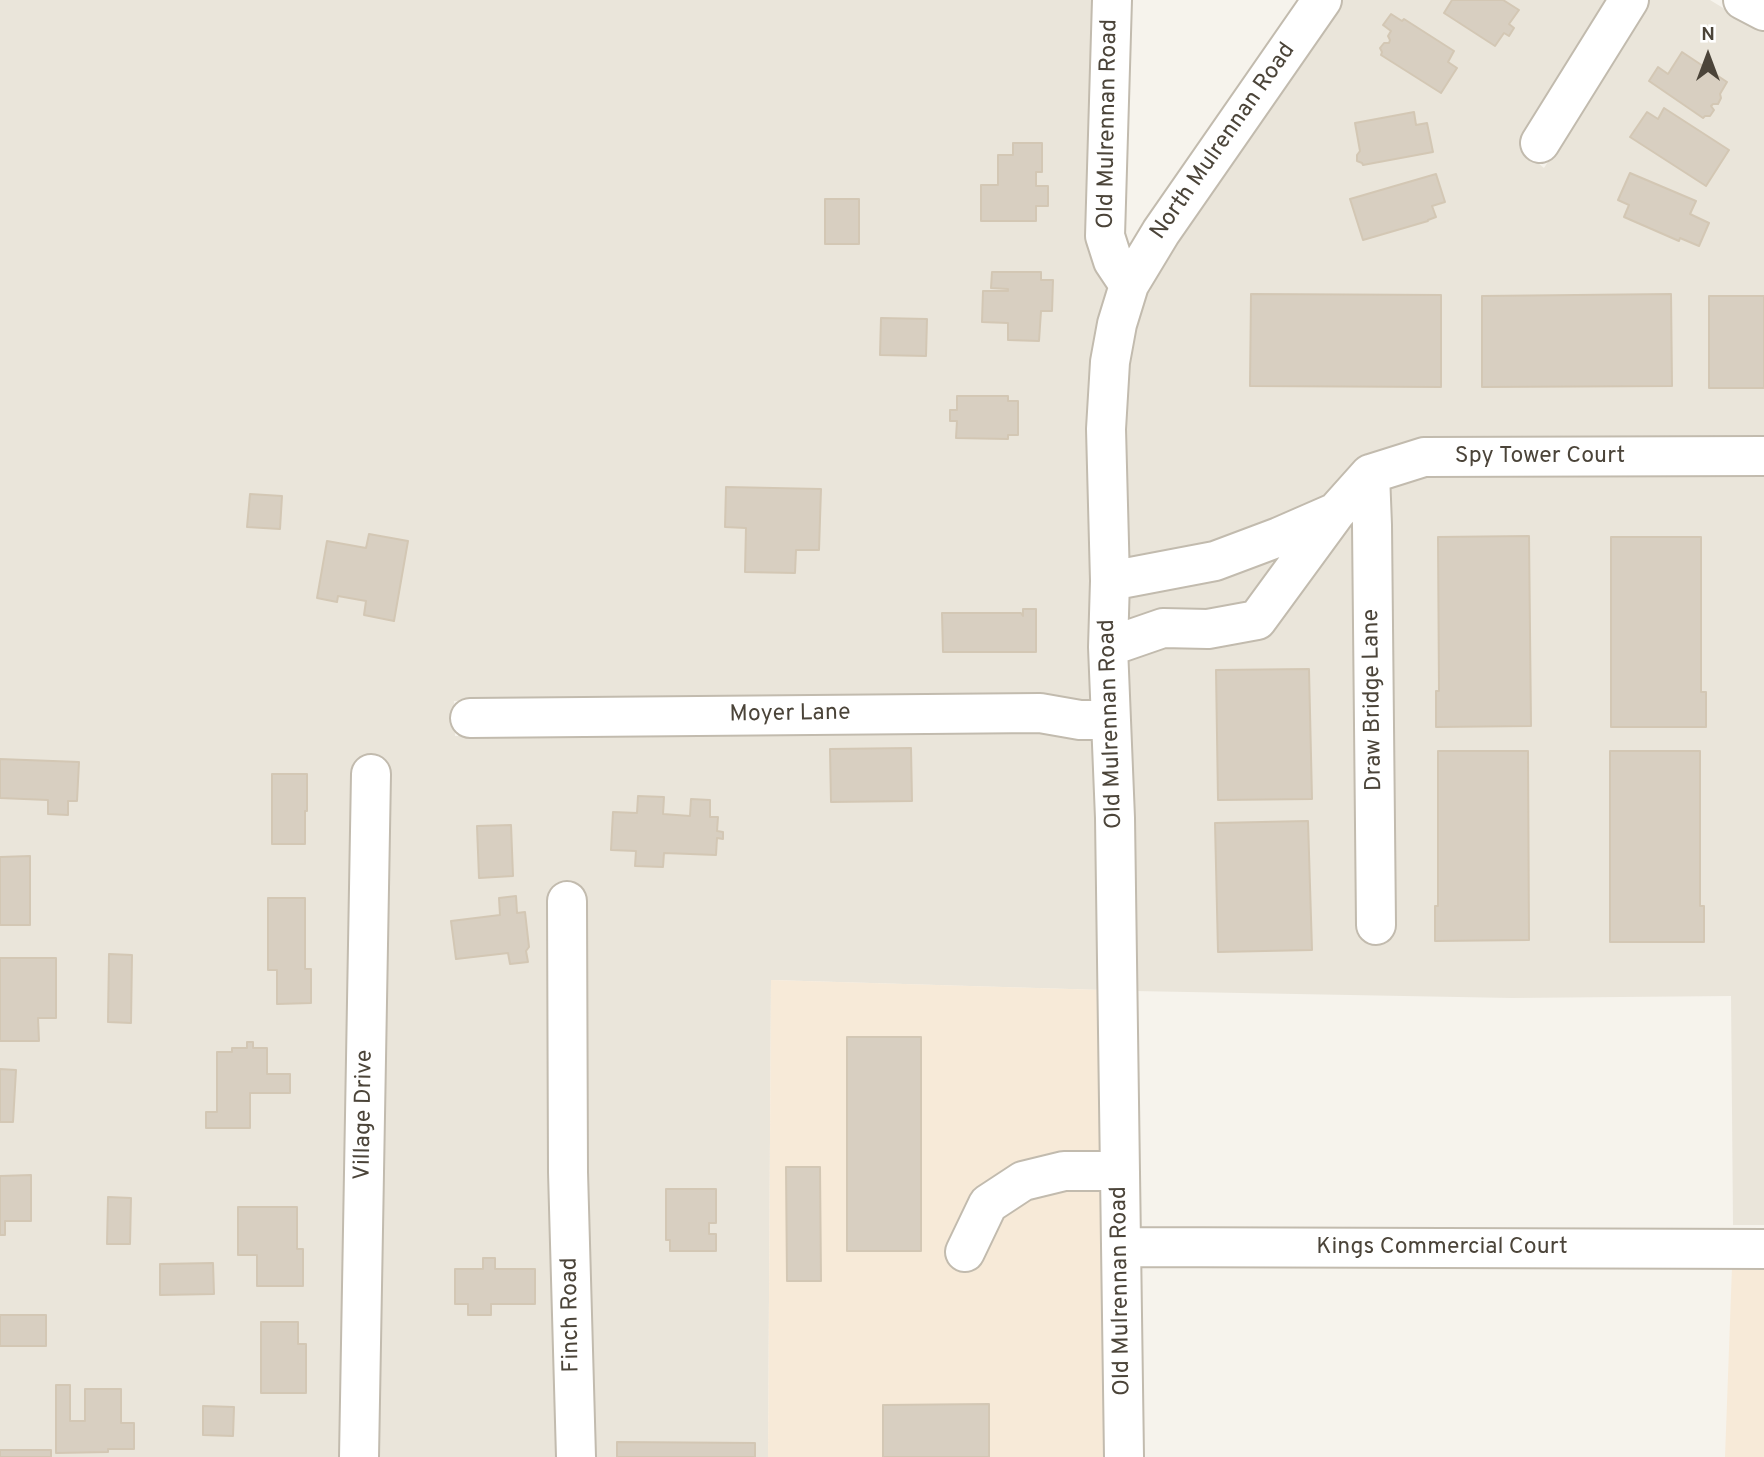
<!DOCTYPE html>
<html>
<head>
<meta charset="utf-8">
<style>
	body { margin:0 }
	#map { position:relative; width:1764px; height:1457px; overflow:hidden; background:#f6f3ec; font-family:Overpass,sans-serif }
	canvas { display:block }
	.north { position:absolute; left:1673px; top:21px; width:70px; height:70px; -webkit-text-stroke:5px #fff; paint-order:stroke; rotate:0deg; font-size:19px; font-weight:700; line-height:28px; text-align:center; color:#4b4439 }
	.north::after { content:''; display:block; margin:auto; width:24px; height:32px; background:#4b4439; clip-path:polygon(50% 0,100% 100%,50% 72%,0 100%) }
</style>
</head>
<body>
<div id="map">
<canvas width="1764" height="1457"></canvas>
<div class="north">N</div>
</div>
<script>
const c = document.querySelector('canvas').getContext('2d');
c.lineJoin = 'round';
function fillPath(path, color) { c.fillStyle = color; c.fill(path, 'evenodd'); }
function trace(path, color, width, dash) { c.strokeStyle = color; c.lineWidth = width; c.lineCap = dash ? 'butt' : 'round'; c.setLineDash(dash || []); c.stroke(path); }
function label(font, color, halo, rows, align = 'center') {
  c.font = font + ' Overpass,sans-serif'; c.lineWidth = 6; c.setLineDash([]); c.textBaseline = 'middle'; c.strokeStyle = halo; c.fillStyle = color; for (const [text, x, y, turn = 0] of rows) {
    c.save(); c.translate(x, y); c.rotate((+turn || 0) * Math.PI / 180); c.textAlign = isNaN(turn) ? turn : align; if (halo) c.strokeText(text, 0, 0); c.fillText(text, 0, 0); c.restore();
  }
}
fillPath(new Path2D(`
	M0,0h1096l14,286 -3,4 3,2 -16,408 -18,1 -36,-6 -586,6 1,35 584,-5 56,7 7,252 -331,-10 -3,477h-768z
	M1343,0h266l-90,147 25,21 105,-168h61l41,25 13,5v1195h-31l-2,-229 -219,2 -378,-7 -12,-562 4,-65 17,-67 8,-7 -2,-5 25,-42z`), '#eae5da');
fillPath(new Path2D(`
	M771,980l331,10 6,467h-340z
	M1732,1267h32v190h-39z`), '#f7ead8');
const building = new Path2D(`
	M1452,0h51l16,10 -10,14 5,4 -5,8 -5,-3 -9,13 -51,-33z
	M1391,14l11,7 2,-2 50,32 -6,11 9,6 -16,25 -60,-38 1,-3 -2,-4 4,-5h5l1,-3 -2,-4 3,-5 -8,-6z
	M1682,52l45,30 -7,12 1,4 -3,6h-5l-2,2 3,4 -4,6h-5l-2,2 -54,-37 9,-14 10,7z
	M1664,108l65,42 -23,36 -76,-49 17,-25 11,7z
	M1414,112l2,13 11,-2 6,29 -70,13 -1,-2 -5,-2v-6l3,-4 -5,-28z
	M1013,143h29v29h-6v14h12v20h-12v15h-55v-36h17v-30h15z
	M1630,173l66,28 -6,13 19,9 -10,23 -19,-8 -1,3 -55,-24 5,-12 -11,-5z
	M1436,174l9,28 -13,4 4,11 -8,3v1l-65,19 -13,-41z
	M825,199h34v45h-34z
	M992,272h49v8h12l-1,31h-11l-2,30 -31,-1v-17l-26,-1 1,-31h25v-2l-17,-1z
	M1251,294l190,1v92l-191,-1z
	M1671,294l1,92 -190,1v-91z
	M1709,296h55v92h-55z
	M881,318l46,1 -1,37 -46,-1z
	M957,396h51v5h10v34h-10v4l-52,-1 1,-17h-7v-11h7z
	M726,487l95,2 -2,61h-23l-1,23 -50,-1 1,-44 -21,-1z
	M250,494l32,2 -2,33 -33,-2z
	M369,534l39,7 -14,80 -30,-6 2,-14 -28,-5 -1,6 -20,-4 10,-57 39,7z
	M1529,536l2,190 -95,1v-36h3l-1,-154z
	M1611,537h90v155h5v35h-95z
	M1023,609h13v43h-93l-1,-39h79l2,3z
	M1309,669l3,130 -94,1 -2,-130z
	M911,748l1,53 -81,1 -1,-53z
	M1438,751h90l1,189 -94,1v-35h3z
	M1610,751h90v155h4v36h-94z
	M0,759l79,3 -2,39h-9v14l-20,-1v-14l-48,-2z
	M272,774h35v37h-2v33h-33z
	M638,796l26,1 -1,17 27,2 1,-17 19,1v17h8l-1,14 6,1v7l-6,-1 -1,17 -52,-2 -1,14 -28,-1 1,-15 -25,-1 2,-38 24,1z
	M1308,821l4,129 -94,2 -3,-129z
	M511,825l2,51 -34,2 -2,-52z
	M30,856v69h-30v-68z
	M516,896l1,17 8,-1 4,35 -3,4 2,11 -18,2 -2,-11 -52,6 -5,-38 49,-6 -1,-17z
	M268,898h37v71h6v34l-34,1v-34h-9z
	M109,954l23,1 -1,68 -23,-1z
	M0,958h56v60h-18l1,23h-39z
	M847,1037h74v214h-74z
	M247,1042h6v6h14v26h23v19h-40v35h-44v-16h11v-60h15v-4h15z
	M0,1069l16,1 -3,52h-13z
	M786,1167h34l1,114h-34z
	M31,1175v46h-26v14h-5v-59z
	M666,1189h50v34h-7v11h7v17h-46v-11h-4z
	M108,1197l23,1 -1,46h-23z
	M238,1207h59v42h6v37h-46v-31h-19z
	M483,1258h12v11h40v35h-44v11h-23v-11h-13v-35h28z
	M213,1263l1,31 -54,1v-31z
	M0,1315h46v31h-46z
	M261,1322h37v22h8v49h-45z
	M56,1385h14v36h15v-32h36v34h13v26h-26v3l-52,1z
	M989,1404v53h-106v-52z
	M203,1406l31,1 -1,29 -30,-1z
	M617,1442l138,1v14h-138z
	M0,1450h51v7h-51z`);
fillPath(building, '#d8cfc1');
trace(building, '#d3c7b4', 2);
const minor = new Path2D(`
	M1112,0l-7,236 8,25 16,24
	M1743,0l21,11
	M1540,143l89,-143
	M1370,474l2,51 4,400
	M1110,581l105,-20 64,-24 55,-24
	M1108,647l55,-19 45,1 49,-9 79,-108 34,-38 54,-17 340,-1
	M470,718l570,-5 40,7h30
	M567,901l1,271 8,285
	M1121,1247l643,2
	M965,1252l23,-48 35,-23 41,-10h56
	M359,1457l12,-683
	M1124,1457l-9,-639 -7,-171 2,-66 -4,-152 4,-67 7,-38 12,-39 32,-53 161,-232`);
trace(minor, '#c2bbae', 42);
trace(minor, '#fff', 38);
label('23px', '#4b4439', '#fff', [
	["Old Mulrennan Road",1109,124,-89],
	["North Mulrennan Road",1224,142,-55],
	["Spy Tower Court",1540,457],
	["Draw Bridge Lane",1374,700,-91],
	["Moyer Lane",790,715,-1],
	["Old Mulrennan Road",1112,724,-92],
	["Village Drive",365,1115,-89],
	["Kings Commercial Court",1442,1248],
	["Old Mulrennan Road",1122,1291,-91],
	["Finch Road",572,1315,-91]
]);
</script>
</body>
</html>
